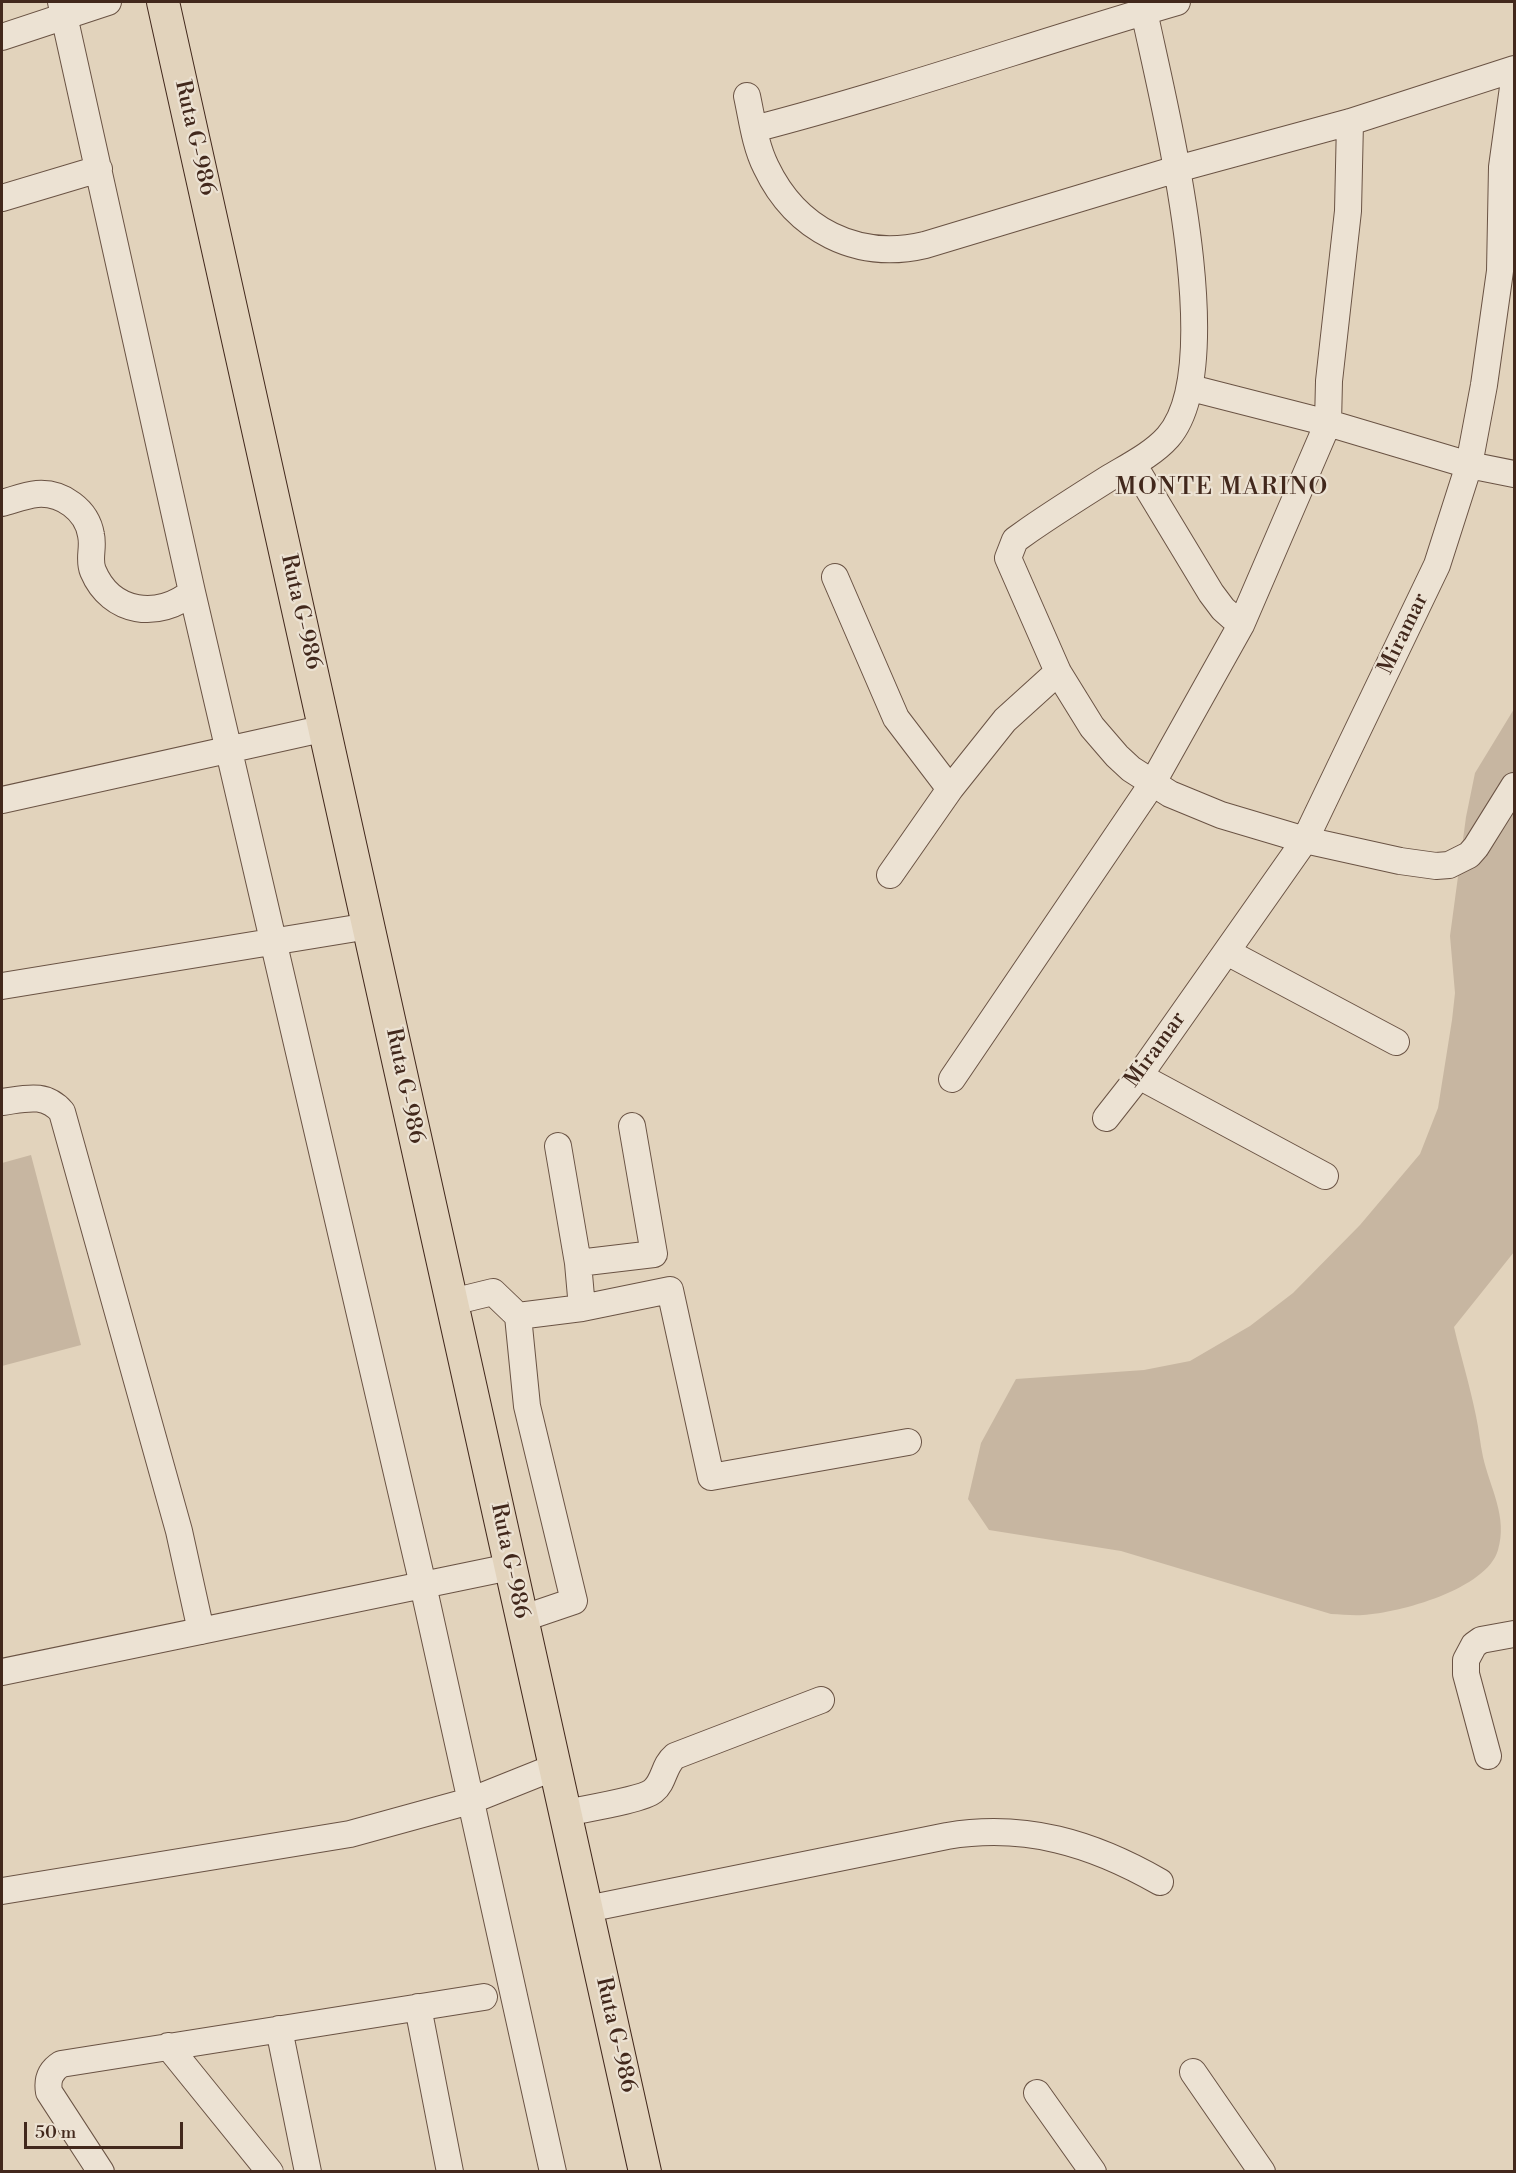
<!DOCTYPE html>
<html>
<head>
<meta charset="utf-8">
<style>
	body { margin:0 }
	#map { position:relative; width:1516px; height:2173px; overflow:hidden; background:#e2d3bc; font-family:"Libre Bodoni",serif }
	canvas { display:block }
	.frame { position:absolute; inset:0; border:3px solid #42281c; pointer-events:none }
	.scale { position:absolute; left:24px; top:2122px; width:159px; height:27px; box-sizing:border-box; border:3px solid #42281c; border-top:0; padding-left:8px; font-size:18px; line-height:21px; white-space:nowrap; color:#42281c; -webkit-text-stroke:4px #ece2d3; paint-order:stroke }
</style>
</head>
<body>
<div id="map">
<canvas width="1516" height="2173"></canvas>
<div class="frame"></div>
<div class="scale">50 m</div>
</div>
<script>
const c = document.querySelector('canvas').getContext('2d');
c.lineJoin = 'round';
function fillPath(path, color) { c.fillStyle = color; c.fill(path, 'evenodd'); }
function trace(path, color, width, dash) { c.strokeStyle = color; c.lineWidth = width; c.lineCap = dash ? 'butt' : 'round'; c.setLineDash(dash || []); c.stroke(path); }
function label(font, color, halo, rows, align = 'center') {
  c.font = font + ' "Libre Bodoni",serif'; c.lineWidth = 4.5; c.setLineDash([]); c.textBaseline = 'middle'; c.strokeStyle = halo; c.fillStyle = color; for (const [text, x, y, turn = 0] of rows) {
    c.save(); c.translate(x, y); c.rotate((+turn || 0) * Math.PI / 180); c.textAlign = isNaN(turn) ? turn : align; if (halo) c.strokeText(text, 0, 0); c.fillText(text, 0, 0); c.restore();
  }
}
fillPath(new Path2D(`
	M1514,709v543l-60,75c7,30 16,59 22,89 3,14 4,27 7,41 7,31 25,60 15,93 -11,39 -99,63 -135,65 -11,1 -22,-1 -32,-1l-210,-63 -132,-21 -21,-31 13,-56 35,-64 128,-9 46,-9 60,-35 43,-33 67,-68 60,-71 18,-46 14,-88 3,-27 -5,-57 16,-119 9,-44z
	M31,1155l50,190 -79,21v-203z`), '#c7b6a1');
const minor = new Path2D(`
	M61,2l131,590 231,993 130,587
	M1144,11c19,91 87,354 24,426 -15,17 -39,29 -59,41 -27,17 -54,34 -80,52l-14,10 -7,18 50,114 34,55 25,29 14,13 39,25 51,21 84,25 95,21 36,5 13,-1 20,-10 7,-8 38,-61
	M2,37l106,-35
	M747,96c5,23 8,49 19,71 30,63 91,94 159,78l252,-76 173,-47 164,-53
	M754,129c143,-37 282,-86 423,-127
	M2,198l97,-29
	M1191,388l137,35 141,42 45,9
	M1133,464l78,129 12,16 18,16
	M2,503c11,-3 24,-8 35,-9 25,-2 50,16 54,41 3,13 -3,24 2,36 18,43 66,49 99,21
	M835,577l61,141 54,71
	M2,800l324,-72
	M890,875l60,-86 55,-69 53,-48
	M1227,952l169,90
	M2,986l367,-60
	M1139,1076l186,100
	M952,1079l200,-295 89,-159 87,-202 1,-42 19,-170 2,-89
	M2,1102c23,-3 43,-10 60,10l117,419 22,100
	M1106,1118l33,-42 166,-236 132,-275 32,-100 15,-80 16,-114 2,-104 12,-87
	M558,1146l20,117 4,45
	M578,1263l76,-9 -22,-128
	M452,1302l41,-10 25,24 64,-8 88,-18 41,187 197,-35
	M518,1316l9,90 47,195 -53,18
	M2,1672l508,-105
	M1488,1756l-22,-82v-14l8,-15 7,-5 33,-6
	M566,1813c17,-4 76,-13 87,-22 12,-10 10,-25 22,-35l146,-56
	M2,1891l348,-57 120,-33 85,-34
	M587,1909l360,-73c78,-13 145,7 213,46
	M418,2007l32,165
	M279,2029l29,143
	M168,2046l102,126
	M1193,2072l69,100
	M1037,2093l56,79
	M101,2172l-52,-80c-2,-12 1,-21 12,-28l423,-67`);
const major = new Path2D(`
	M163,2l482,2170`);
trace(minor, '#6a5344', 28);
trace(major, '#42281c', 34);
trace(minor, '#ece2d3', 26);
trace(major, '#e2d3bc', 32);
label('22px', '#42281c', '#ece2d3', [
	["Ruta G-986",194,138,77],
	["Ruta G-986",300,612,77],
	["Miramar",1404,634,-64],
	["Miramar",1156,1050,-54],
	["Ruta G-986",404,1086,78],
	["Ruta G-986",509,1561,78],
	["Ruta G-986",615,2035,77]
]);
c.letterSpacing = '1.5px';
label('24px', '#42281c', '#ece2d3', [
	["MONTE MARINO",1222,488]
]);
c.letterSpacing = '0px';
</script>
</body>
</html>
